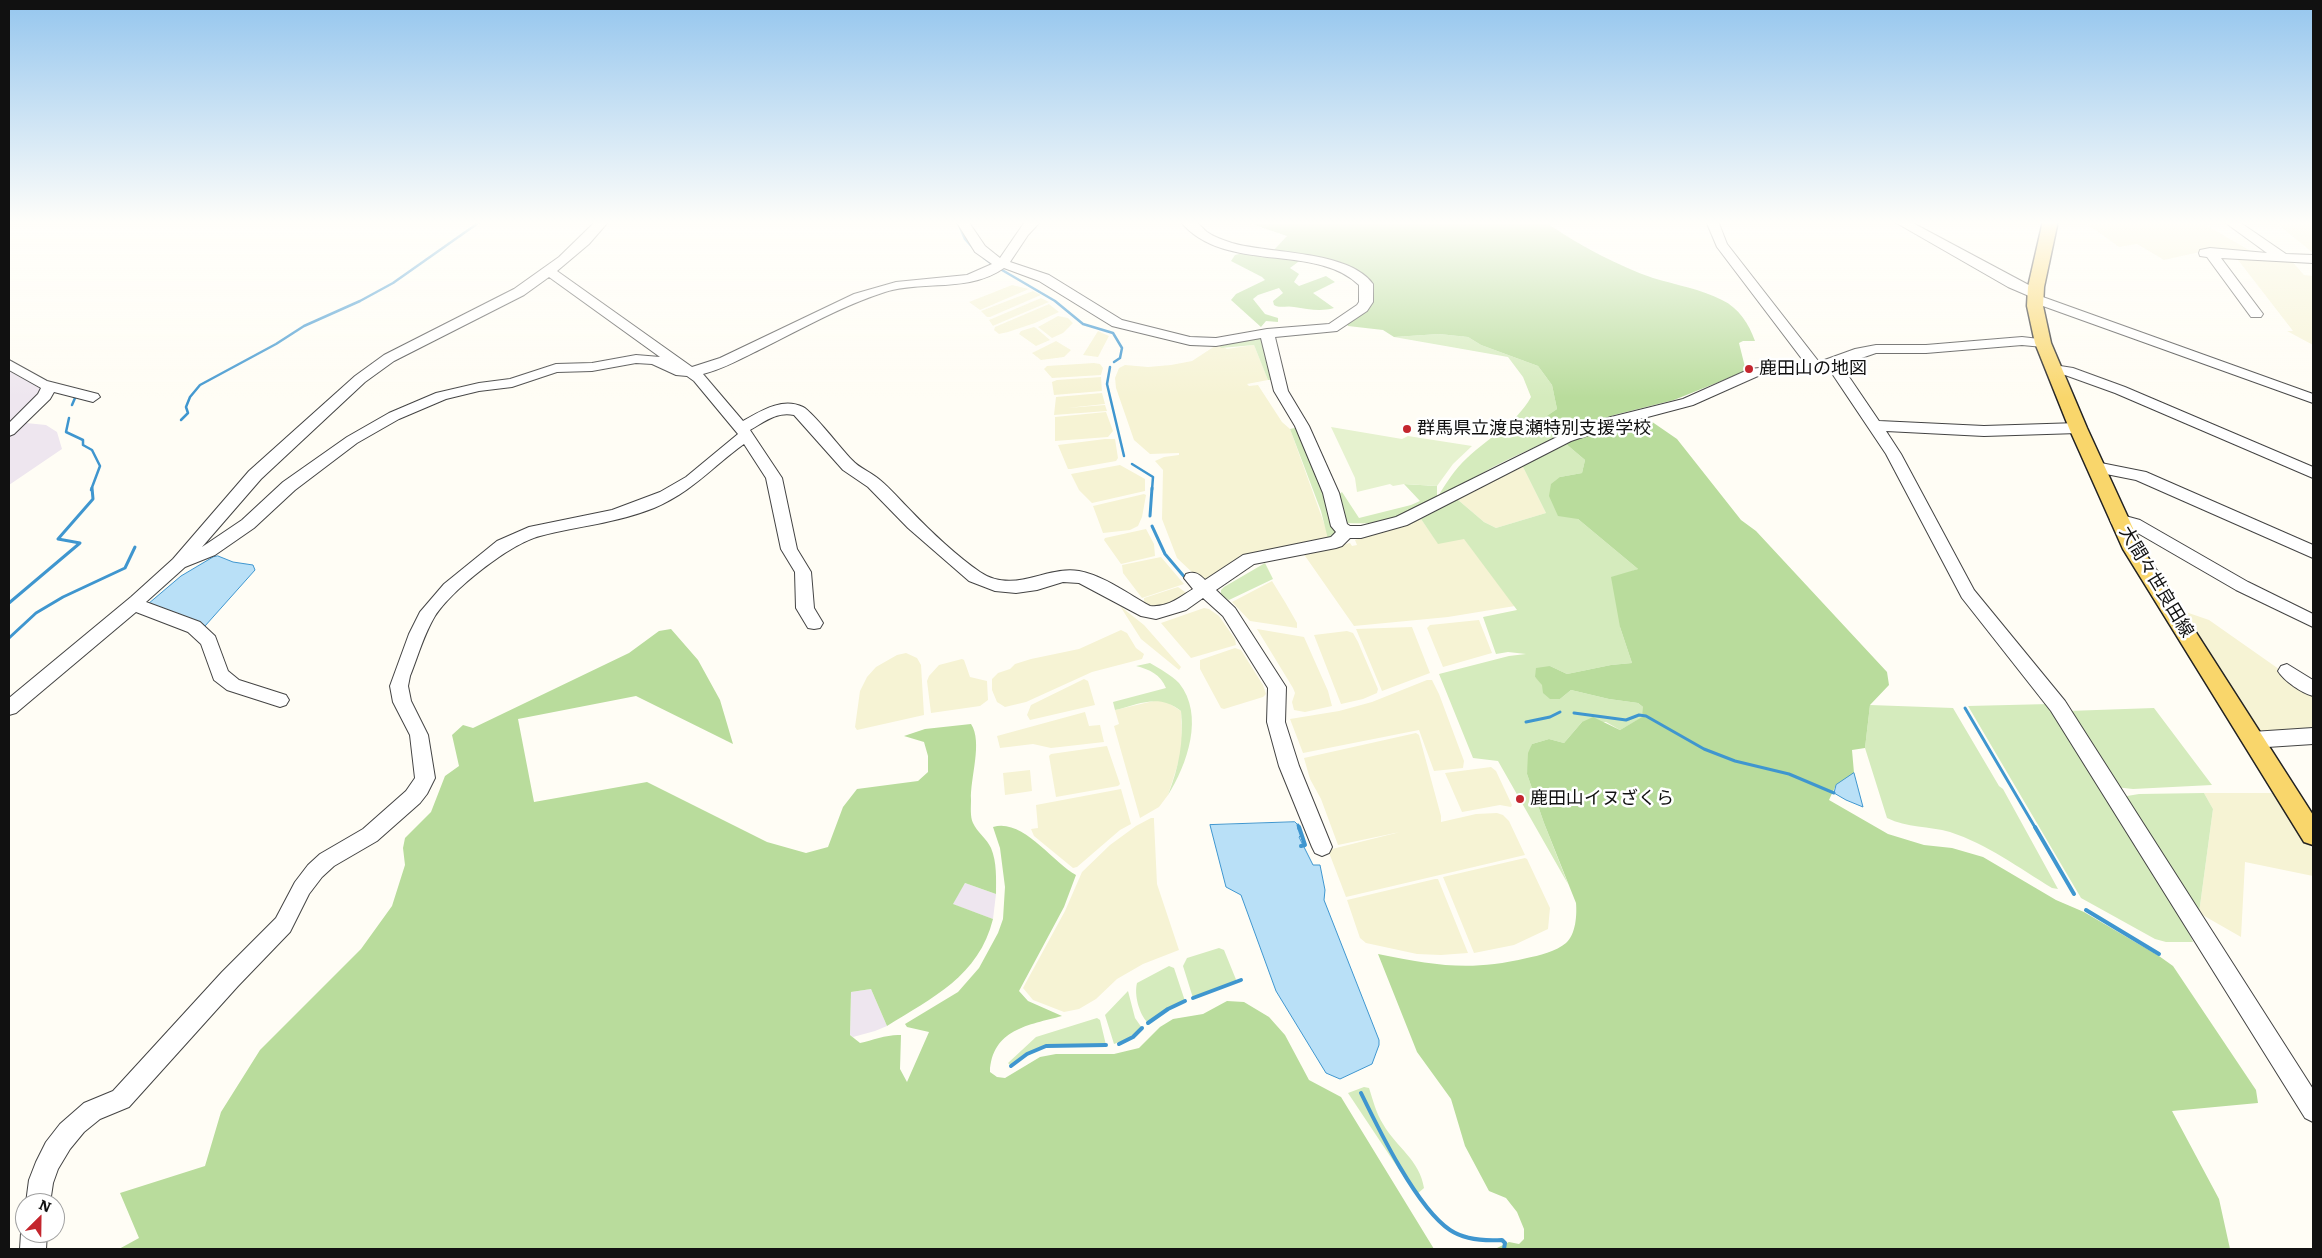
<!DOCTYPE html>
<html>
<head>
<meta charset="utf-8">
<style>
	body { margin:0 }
	#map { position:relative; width:2322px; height:1258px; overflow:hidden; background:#fffdf5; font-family:Literata,serif }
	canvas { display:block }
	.frame { position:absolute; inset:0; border:10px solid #111; pointer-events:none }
	.north { position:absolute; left:15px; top:1193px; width:50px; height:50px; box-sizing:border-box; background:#fff; border:1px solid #a0a0a0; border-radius:50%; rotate:23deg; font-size:14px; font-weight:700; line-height:20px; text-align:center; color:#111 }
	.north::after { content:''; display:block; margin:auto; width:18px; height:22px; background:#c4262e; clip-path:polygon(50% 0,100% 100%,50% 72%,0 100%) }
</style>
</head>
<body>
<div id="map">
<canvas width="2322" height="1258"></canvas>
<div class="frame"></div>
<div class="north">N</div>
</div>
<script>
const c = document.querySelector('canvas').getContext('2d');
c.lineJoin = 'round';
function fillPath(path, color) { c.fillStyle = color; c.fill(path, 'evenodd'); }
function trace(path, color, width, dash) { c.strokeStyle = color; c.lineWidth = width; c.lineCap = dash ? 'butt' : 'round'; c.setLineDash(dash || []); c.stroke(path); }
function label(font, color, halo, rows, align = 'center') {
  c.font = font + ' Literata,"Noto Sans JP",serif'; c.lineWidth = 5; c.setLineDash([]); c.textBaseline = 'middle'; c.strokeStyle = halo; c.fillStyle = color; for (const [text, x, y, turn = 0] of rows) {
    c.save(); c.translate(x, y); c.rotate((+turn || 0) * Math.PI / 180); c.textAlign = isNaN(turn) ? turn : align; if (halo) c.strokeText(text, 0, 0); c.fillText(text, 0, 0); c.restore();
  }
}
fillPath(new Path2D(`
	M9,371l38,20 -29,28 8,4 20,2 11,7 5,17 -53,36v-49l10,-7 -8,-3 -2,1z
	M965,883l31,11 -3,25 -41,-15z
	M871,989l16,37 -12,5 -22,6 -3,-2 1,-43z`), '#eee6ef');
fillPath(new Path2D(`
	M2083,221h116l57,33 -47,-4 -45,10 -27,-16 -18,3z
	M2273,221h40v32l-28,-23z
	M2235,256l55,3 14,16 9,1v69l-26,-14h6z
	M1012,285l17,4 -49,21 -11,-8z
	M1033,291l8,4 -51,22h-3l-6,-6z
	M1041,298l8,4 -54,23 -2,1 -4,-6z
	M1049,304l10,8 -24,11 -27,9 -9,2 -5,-4 1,-3z
	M1058,316l10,2 5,5 -10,10 -11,5 -14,-11z
	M1034,327l2,1 14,12 -14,6 -17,-12 2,-3z
	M1098,331l11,5 -11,21 -15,-2z
	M1056,341l15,9 -7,7 -23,3 -9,-7z
	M1218,344l9,5 27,-4 14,35 -21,4 2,2 9,-1 24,37 8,7 39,108 -1,2 -69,13 -50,29 -14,-6 -18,-17 -15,-39 1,-49 -8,-9 9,-4 15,-2v-2l-29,1 -16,-14 -18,-52 -1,-10 4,-10 6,-3 23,2 23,-2 21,-4z
	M1094,363l6,1 3,4 -2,7 -49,3 -8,-9 3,-3z
	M1101,377l1,14 -48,4 -2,-13 5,-2z
	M1102,393l3,11 -38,4 38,-3 2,6 -53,4 2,-18z
	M1106,412l7,19 -5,6 -53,4v-24z
	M1105,439h10l3,19 -2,3 -45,8h-3l-10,-24z
	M1120,465l25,14v12l-53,12 -13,-13 -8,-16z
	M1522,465l24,48 -50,15 -12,-6 -27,-23z
	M1144,494l2,1 -4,22 -4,9 -8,4 -27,3 -10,-27z
	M1421,519l17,24 26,-5 51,68 -67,11 -94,9 -51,-73 47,-10 2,3 5,-1 -2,-5z
	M1146,529l8,15 1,12 -34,8 -17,-24 1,-2z
	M1161,557l23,27 -42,14 -19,-25 -1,-8z
	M1272,581l13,21 12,21v5l-47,-7 -18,-19z
	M1178,587l10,7 -13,9 -16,5 -15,-2v-8z
	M1120,606l24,19 37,42 -2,3 -38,-31z
	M1204,608l5,1 10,7 16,23 1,6 -45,13 -30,-35z
	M2180,610l29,10 104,73v40l-55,-1z
	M1479,620l13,33 -49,14 -16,-39 3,-3z
	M1412,627l18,46 -48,18 -26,-62z
	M1257,629l47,8 24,54 4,15 -27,6 -11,-2 -2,-8 3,-9 -2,-5z
	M1121,630l6,3 9,15 8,6 -2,5 -50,13 -66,30 -21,5 -8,-5 -5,-12v-11l6,-6 12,-4 5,-5 16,-5 48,-10z
	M1347,631l6,2 5,9 20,47 -1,4 -14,6 -22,5 -27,-69z
	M1235,648l6,2 22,35 3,9 -3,3 -39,12 -3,-1 -21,-39v-9z
	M906,653l11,5 4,7 3,50 -67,15 -2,-3 5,-36 7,-14 9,-10 21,-12z
	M962,659l2,1 6,17 17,4 1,19 -8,6 -49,7 -4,-32 2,-5 10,-11z
	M1084,679l4,2 7,24 -65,15 -3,-5 4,-10z
	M1427,680h5l7,14 25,67 -1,7 -29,3 -15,-41 -116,23 -13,-34 49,-8 33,-9z
	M1158,700l9,2 14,9 1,28 -1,15 -13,41 -9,12 -19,11 -26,-92 5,-2 -4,-14z
	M1085,712l4,14 11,-1 4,17 -53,6 -18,-4 -33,4 -3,-12z
	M1416,733l3,2 22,81v6l35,-8 21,-1 6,2 6,6 16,34 -179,42 -18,-47 72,-18 -62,13 -17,-46 -11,-20 -6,-21z
	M1107,746l13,38 -2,2 -62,11 -7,-41 2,-2z
	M1491,767l5,4 16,34 -1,2 -11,-2 -38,7 -17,-39z
	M1030,770l2,21 -27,4 -2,-22z
	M1121,789l10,35 -11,6 -43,37 -4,1 -39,-32 -3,-7 7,-1 -2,-23z
	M2204,793h68l7,2 34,56v25l-68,-14 -4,75 -42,-24 14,-104z
	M1151,818h3v3l3,63 22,66 -36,14 -26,15 -21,20 -17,10 -15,3 -31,-12 -10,-12 42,-77 17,-39 28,-27 26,-19z
	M1525,858l2,1 23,49 -2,21 -34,16 -40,8 -31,-76z
	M1435,879h3l30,74 -27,2 -24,-1 -51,-11 -6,-5 -13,-38z`), '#f6f3d4');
fillPath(new Path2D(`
	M1439,334l29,3 13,8 57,21 14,19 5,24 -12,8 6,13 8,6c-22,10 -45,20 -66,31 -35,19 -74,46 -113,55 -11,2 -24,1 -35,1l-7,-28 4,-3 17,26 52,-13 9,-4 -16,-17 33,2v12c9,-15 18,-29 30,-40 22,-21 49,-34 64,-61l-8,-20 -15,-20 -114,-20z
	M1253,339h10l11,41h-6l-14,-35 -33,3 -3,-4z
	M1299,427l28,65 10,41 -9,6 -7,-28 -31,-82z
	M1565,443l20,17 -3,13 -22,4 18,42 60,50 -8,3 -10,55 12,36 -21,2 -44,9 -17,-8 -15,11 25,22 11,-9 38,9 29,4 5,4v10l-23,13 -14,-8h-24l-18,21 -15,-4 -17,5 -5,30 17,49 24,61 -70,-123 -25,-3 -34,-84 70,-18 17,-2 -18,-2 -12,2 -13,-37 34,-7 -53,-71 -26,5 -17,-25 36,-20 27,23 12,6 50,-15 -24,-48z
	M1265,563l8,16 -44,21 -8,-5v-5l3,-3z
	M1150,663c10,6 21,12 29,20 26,32 8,82 -11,112 11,-28 16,-54 13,-84 -22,-18 -41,-7 -66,-1l-2,-8 53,-14c-5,-13 -17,-19 -30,-22z
	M2050,704l145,229h-6l4,9h-27l-11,-3 -74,-41 -113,-192z
	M1870,705l83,3 46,78 4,3 55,100 -6,-1c-33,-20 -65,-44 -102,-56 -21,-6 -43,-4 -63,-14l-22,-70z
	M2154,708l58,77 -79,4 -18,-2 -47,-76z
	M2204,793l9,16 -14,104 -78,-116 18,-3z
	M1219,948l5,2 13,32 -44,16 -10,-32 4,-8z
	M1169,966l5,2 11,33 -17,8 -20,14c-9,-9 -14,-28 -11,-40z
	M1128,991l7,27 7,10 -9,9 -19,7 -9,-29z
	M1097,1018l3,2 6,25 -60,1 -19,7 -16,13 -3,-3 28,-26z
	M1364,1087l5,1c4,12 7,25 14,36 13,23 37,36 41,64l-8,7 -68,-102z`), '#d5ebbd');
fillPath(new Path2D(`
	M1243,221h303l5,5c32,21 65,39 102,52 23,7 48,11 69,22 17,8 27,24 33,41h-12l-4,2 7,28 -72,29 -60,15 -55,21 -8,-6 -6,-13 12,-8 -5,-24 -14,-19 -57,-21 -13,-8 -29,-3 -45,3 -11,-7 -35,-4 -2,-4 20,-13 -5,-33 -59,-17 -12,9 9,6 -5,8 5,4 27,-10 9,6 -22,11 21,15c-14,4 -26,1 -40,-1 -8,-2 -13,2 -20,-2l-1,-4 10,-8 -4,-5 -21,7 -5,4 12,15 13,4v4l-12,-1 -5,6 -30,-27 5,-6 29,-14 -3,-3 -31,-16 4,-6 8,-2 29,4 1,-6 14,-15z
	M1645,417l32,22 64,81 15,11 131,141 2,13 -19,20 -5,43 -13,2 2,23 -18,12 -7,15 59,34 36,11 28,3 31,9 73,43 28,12 75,44 14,10 83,124 2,13 -86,8 47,88 11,50h-735l14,-7 10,2 5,-5v-10l-7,-17 -11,-14 -17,-7 -24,-45 -14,-47 -34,-47 -39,-98c57,11 90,18 149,4 11,-2 30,-7 39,-15 10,-9 11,-28 10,-40l-32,-80 -17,-49 1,-21 4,-9 17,-5 15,4 18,-21 11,-5 27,13 22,-13 1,-10 -5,-4 -29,-4 -38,-9 -11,9h-10l-7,-6 -1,-8 -7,-8 1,-9 14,-2 17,8 44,-9 21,-2 -12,-36 -9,-50 27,-8 -60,-50 -20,-3 -9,-20 2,-12 9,-7 22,-4 3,-13 -20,-17 29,-12z
	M671,629l27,31 22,40 13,44 -97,-48 -118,23 16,83 113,-20 120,60 39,11 22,-6 15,-40 14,-18 61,-8 10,-9v-16l-4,-14 -20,-6 21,-7 46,-5c12,18 -1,54 0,76 0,6 -1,17 2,23 4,9 14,16 18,25 6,14 5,31 5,46l-31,-11 -12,21 40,15c-14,57 -61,79 -106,107l-16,-37 -20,3 -1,43 10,8c13,-3 28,-9 41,-8l-1,34 7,13 22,-50 -22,-5 -2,-3 53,-32 21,-24 19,-35 5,-14 2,-32 -5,-39 -7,-21c30,-9 59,35 83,48l-12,32 -45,84 9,10 34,15c-33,9 -70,13 -72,56l7,5 8,1 35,-21 16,-3h58l25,-6 21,-21 13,-8 30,-5 24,-13 17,1 25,15 16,18 24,45 32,17 93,152h-1315l20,-11 -19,-45 85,-27 16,-54 39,-62 101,-101 31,-43 13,-41 -2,-17 2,-10 26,-26 14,-36 14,-10 -7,-31 11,-10 10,3 156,-75 30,-22z`), '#b9dc9c');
fillPath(new Path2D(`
	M1331,427l71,12 6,-3 64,10 -19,18 -16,22 -33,-2 -11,2 -3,-2 -33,8 -2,-14z`), '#e6f2cf');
const water = new Path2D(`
	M218,556l15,6 20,3 2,5 -50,56 -57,-22 33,-28 32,-19z
	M1854,773l9,34 -17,-7 -12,-7 2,-8z
	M1295,822l3,3 3,10 -2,2 14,28h7l5,25 -1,10 55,140v5l-7,19 -32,15 -14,-6 -50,-82 -35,-96 -15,-8 -16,-62z`);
fillPath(water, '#b9e0f7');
trace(water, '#3f96cf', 1);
trace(new Path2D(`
	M959,225l6,14 9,10
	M984,258l8,6
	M1002,270l53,31 28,23 30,9 9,15 -2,10 -6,4
	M1110,367l-3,17 17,72
	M72,405l3,-7
	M69,418l-3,14 17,8v5l9,5 8,16 -9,24
	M181,420l7,-7 -2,-6 4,-10 10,-12 76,-41 28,-18 56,-25 33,-18 88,-62
	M1132,464l21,13 -1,13`), '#3f96cf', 2.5);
trace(new Path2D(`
	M1150,516l2,-28
	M1152,526l13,28 22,26
	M9,603l71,-60 -22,-4 35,-40 -1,-11
	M9,638l27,-25 27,-16 62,-29 10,-21
	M1965,708l71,121
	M1574,713l52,7 13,-5 7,1 58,33 31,12 54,13 45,19
	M1526,722l24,-5 10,-5
	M1298,825l1,4`), '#3f96cf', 3);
trace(new Path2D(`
	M1299,827l6,18 -4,1
	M2035,827l39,67
	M2086,910l73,44
	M1193,998l48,-18
	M1148,1023l20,-14 17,-8
	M1119,1044l14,-7 9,-9
	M1011,1066l16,-12 19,-8 60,-1
	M1361,1093c18,37 56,115 89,137 15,10 35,11 52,10l3,3 -1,6`), '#3f96cf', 4);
const minor = new Path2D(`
	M596,221h13l-20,23 -32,27 135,96 28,-9 134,-64 42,-12 71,-7 25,-11 -17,-12 -19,-31h12l17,25 15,12 24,-35 3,-2h14l-13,14 -18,27 39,13 73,45 68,17 26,1 51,-9 62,-5 28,-19 2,-3v-17c-44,-43 -135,-10 -179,-64 5,0 11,-1 15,1 5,2 8,7 12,10 7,5 16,8 25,11 37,11 117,7 141,41v18l-6,9 -30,20 -62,6 13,54 21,35 30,67 8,31 3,2h11l35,-9 165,-82 50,-18 72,-18 67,-30 55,-6 -88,-116 -11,-26h12l9,23 92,118 36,-13 21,-4h50l96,-8 26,3 2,3 -7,4 -21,-2 -96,8h-50l-35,12 38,56 105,5 94,-3 5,2 3,3 -3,3 -5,2 -94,3 -98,-5 15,23 73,136 91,111 248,388v33l-8,-4 -254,-407 -89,-113 -76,-144 -57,-85 -71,7 -65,29 -72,19 -50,17 -164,84 -46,13h-11l-8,8 -6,2 -82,16 -38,26 19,18 51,79 -1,35 14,44 33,81 -3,6 -7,3 -7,-3 -3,-6 -33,-81 -12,-44 1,-34 -45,-72 -20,-18 -17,12 -30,9 -15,-3 -62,-33 -16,-1 -26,8 -21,3 -21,-2 -26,-10 -61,-53 -40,-41 -25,-17 -49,-55c-17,-4 -30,7 -44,15l32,48 15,71 14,23 3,36 9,15 -3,5 -6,1 -6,-1 -12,-20 -1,-36 -14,-23 -15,-71 -22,-34c-32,23 -52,48 -90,64 -37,15 -76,18 -114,28 -31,8 -88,54 -105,80 -11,18 -17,40 -25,60l-2,10 3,15 17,34 7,43 -8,16 -7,9 -43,38 -43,25 -12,11 -13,17 -19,38 -52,54 -109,121 -29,12 -16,13 -14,17 -12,20 -5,14 -3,20h-24l3,-23 7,-18 10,-20 14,-18 24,-21 29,-12 109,-119 54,-54 19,-36 13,-17 12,-11 43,-25 43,-38 9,-13 -5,-43 -17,-33 -3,-16 19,-52 11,-22 24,-28 53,-43 32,-14 83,-17 48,-18 26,-15 52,-43 -44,-53 -7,-5 -11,-1 -24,-11 -16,-1 -44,8 -35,1 -45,15 -33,4 -33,8 -47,20 -42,24 -62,47 -41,38 -39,27 -30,12 -39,35 54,20 15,14 13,35 11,9 47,15 3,5 -3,5 -6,2 -53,-17 -13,-10 -13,-36 -13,-12 -52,-20 -120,101 -7,2v-17l122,-101 42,-38 76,-88 106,-95 29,-21 130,-66 45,-32zM1004,268l35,13 73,45 78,19 26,1 45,-8 13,53 21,35 28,67 8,33 5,6 -5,5 -88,18 -38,25c-6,-6 -10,-9 -19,-6l-2,4 9,11c-13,8 -26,19 -43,17 -22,-12 -45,-30 -71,-35 -32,-6 -65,24 -99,1 -22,-15 -50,-41 -68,-60 -11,-11 -21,-23 -32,-32 -9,-8 -21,-12 -28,-20 -10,-10 -39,-48 -49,-53 -21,-10 -42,4 -60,14l-40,-47c21,-5 41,-17 60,-26 40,-20 79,-42 122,-56 38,-12 84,1 119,-24zM549,277l111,80 -24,-2 -44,8 -36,1 -46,15 -31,4 -43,10 -47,20 -42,24 -64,45 -41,38 -40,27 59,-68 104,-97 29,-21 130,-66z
	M1893,221h16l131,70v5l273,98v9l-284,-102v-5l-21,-9z
	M2223,221h15l48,33 27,1v8l-92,-5 42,56 -2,3h-10l-44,-60 -7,-1 -1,-3 1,-3 10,-2 57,5z
	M9,360l38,21 51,13 2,3 -7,5 -39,-10 -4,7 -36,35 -5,2v-13l29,-29 3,-6 -32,-18z
	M2054,365l19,3 52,19 188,80v11l-198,-85 -50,-18 -16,-3 -2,-3z
	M2096,462l50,10 167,73v13l-177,-78 -45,-9 -3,-4 3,-4z
	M2118,514l22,6 108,62 65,32v13l-77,-37 -107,-62 -17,-4 -2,-4 2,-4z
	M2287,664l26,16v16c-11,-3 -29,-15 -35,-25l3,-5z
	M2313,728v16l-61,4 -7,-3 -2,-5 2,-5 7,-3z
	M25,1225v8h22l-1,16h-26l1,-16z`);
const major = new Path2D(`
	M2043,221h15l-14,66 -1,19 8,37 36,85 55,120 171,267v30l-9,-3 -181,-293 -54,-121 -34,-85 -8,-37 1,-19z`);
trace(minor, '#444', 2);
trace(major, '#222', 3);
fillPath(minor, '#fff');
fillPath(major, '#f9d66b');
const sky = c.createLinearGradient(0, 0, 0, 398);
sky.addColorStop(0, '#95c6ee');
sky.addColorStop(0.56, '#fffefa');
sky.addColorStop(1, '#fffefa00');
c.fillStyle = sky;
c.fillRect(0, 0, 2322, 398);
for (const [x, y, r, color] of [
	[1749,369,5,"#c4262e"],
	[1407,429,5,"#c4262e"],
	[1520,799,5,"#c4262e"]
]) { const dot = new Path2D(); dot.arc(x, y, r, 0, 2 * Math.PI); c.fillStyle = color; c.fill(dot); trace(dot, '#fff', 2); }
label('18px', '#111', '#fff', [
	["鹿田山の地図",1759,369],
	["群馬県立渡良瀬特別支援学校",1417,429],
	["鹿田山イヌざくら",1530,799]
], 'left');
label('18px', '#111', '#fff', [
	["大間々世良田線",2156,582,59]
]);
</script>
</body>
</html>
